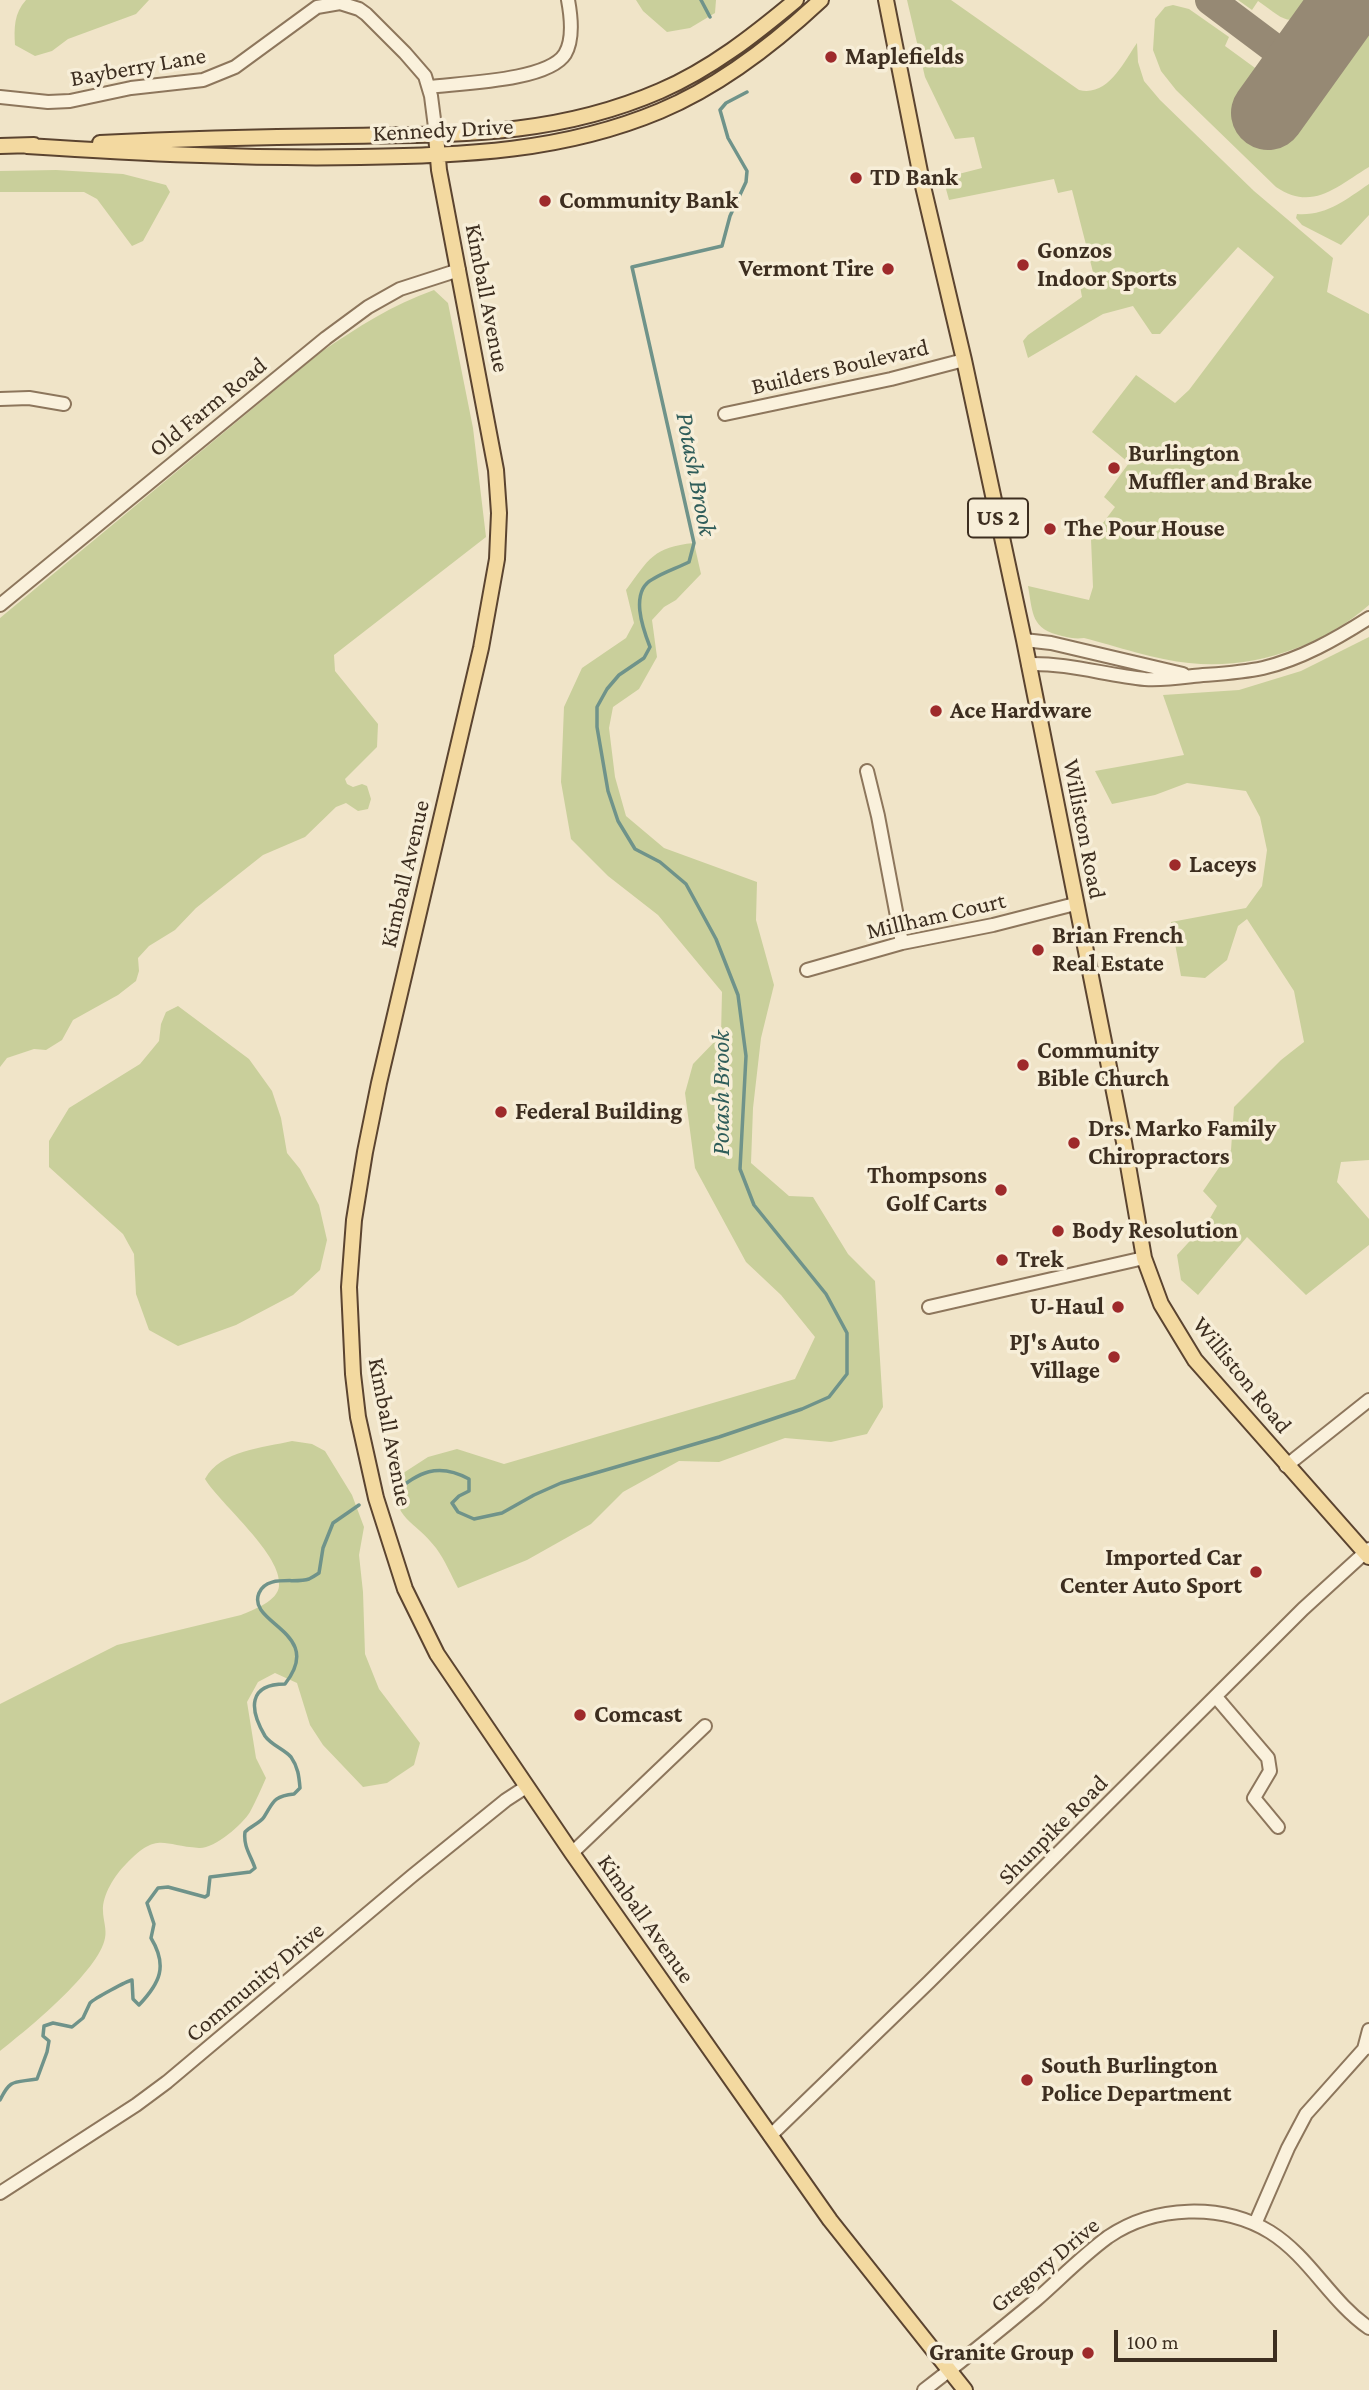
<!DOCTYPE html>
<html>
<head>
<meta charset="utf-8">
<style>
	body { margin:0 }
	#map { position:relative; width:1369px; height:2390px; overflow:hidden; background:#f0e4c8; font-family:"Crimson Pro",serif }
	canvas { display:block }
	.scale { position:absolute; left:1114px; top:2330px; width:163px; height:32px; box-sizing:border-box; border:4px solid #3d2e20; border-top:0; padding-left:9px; font-size:21px; line-height:24px; white-space:nowrap; color:#3d2e20; -webkit-text-stroke:5px #f7eed8; paint-order:stroke }
</style>
</head>
<body>
<div id="map">
<canvas width="1369" height="2390"></canvas>
<div class="scale">100 m</div>
</div>
<script>
const c = document.querySelector('canvas').getContext('2d');
c.lineJoin = 'round';
function fillPath(path, color) { c.fillStyle = color; c.fill(path, 'evenodd'); }
function trace(path, color, width, dash) { c.strokeStyle = color; c.lineWidth = width; c.lineCap = dash ? 'butt' : 'round'; c.setLineDash(dash || []); c.stroke(path); }
function label(font, color, halo, rows, align = 'center') {
  c.font = font + ' "Crimson Pro",serif'; c.lineWidth = 7; c.setLineDash([]); c.textBaseline = 'middle'; c.strokeStyle = halo; c.fillStyle = color; for (const [text, x, y, turn = 0] of rows) {
    c.save(); c.translate(x, y); c.rotate((+turn || 0) * Math.PI / 180); c.textAlign = isNaN(turn) ? turn : align; if (halo) c.strokeText(text, 0, 0); c.fillText(text, 0, 0); c.restore();
  }
}
fillPath(new Path2D(`
	M26,0h123l-13,14 -68,25 -16,12 -17,5 -20,-11c-1,-17 -1,-32 11,-45z
	M636,0h80l-1,13 -25,15 -23,4 -24,-21z
	M907,0h44l128,90c29,7 44,-27 58,-47l1,19 6,19 16,19 94,91 79,67 -6,34 42,22v291c-48,42 -117,65 -180,58 -32,-3 -74,-17 -105,-25 -8,1 -14,0 -22,-2 -31,-7 -29,-22 -34,-50l61,14 4,-13 -2,-48 24,-32 -11,-10 25,-34 -37,-31 44,-57 39,28 14,-13 85,-113 -36,-30 -78,87h-8l-19,-28 -30,8 -75,44 -5,-17 5,-6 54,-38 -3,-16 15,-5 -22,-86 -14,3 -4,-14 -105,21 -6,-22 39,-10 -8,-31 -19,2 -30,-62z
	M1238,0h77c-23,32 -30,20 -57,1l-6,9z
	M1173,5l16,4 40,28 -4,9 37,27 -17,24 46,32 78,-108v146c-32,19 -56,45 -93,20l-100,-97 -15,-19 -8,-21 2,-31 10,-12z
	M56,170l67,4 43,11 4,7 -27,49 -11,5 -35,-47 -13,-7h-84v-21z
	M1369,184v31l-28,30 -39,-20 -6,-7 1,-4c30,2 48,-14 72,-30z
	M434,290l14,13 25,125 13,109 -152,118 1,16 43,53 -1,23 -32,32 2,5 6,3 9,-3 5,2 4,13 -3,10 -10,2 -12,-8 -10,4 -31,30 -42,18 -67,53 -21,22 -26,16 -11,12 1,13 -3,10 -18,14 -45,25 -11,20 -16,10 -12,-1 -27,9 -7,9v-449l321,-266c37,-25 71,-47 113,-62z
	M694,543l7,31 -25,26 -12,7 -12,13 5,37 -18,32 -26,18 -4,21 6,49 11,39 38,32 93,34 -1,38 18,65 -13,53 -8,70 -2,55 38,33 24,1 35,57 27,27 8,126 -16,27 -36,8 -46,-4 -66,24 -40,-1 -56,31 -32,32 -64,36 -69,28c-7,-13 -13,-28 -22,-40 -22,-29 -42,-26 -42,-69l34,-22 29,-8 47,15 291,-85 20,-42 -34,-42 -35,-33 -51,-94 -10,-75 8,-29 28,-29 1,-43 -64,-77 -50,-39 -37,-37 -10,-57 3,-75 18,-39 44,-30 8,-15 -8,-33c23,-31 27,-43 68,-47z
	M1369,637v523l-28,2 -4,20 32,37v26l-63,50 -59,-58 -49,58 -17,-15 -4,-25 32,-35 8,-14 -14,-15 28,-41 3,-43 47,-47 23,-18 -10,-51 -47,-72 -9,7 -11,34 -22,18 -24,-2 -10,-54 75,-14 16,-22 5,-36 -7,-33 -14,-26 -59,-8 -32,12 -43,9 -17,-33 89,-16 -21,-60 76,-5 62,-19z
	M178,1006l71,53 23,32 9,27 6,35 13,16 19,36 8,35 -7,30 -27,25 -57,30 -58,21 -29,-16 -13,-36 -2,-40 -11,-20 -74,-67v-26l20,-33 71,-44 19,-23 2,-17 5,-12z
	M292,1441l20,3 13,7 27,44 12,32 -5,28 4,37 2,62 14,35 41,54 -6,22 -27,18 -24,4 -40,-42 -13,-20 -13,-42 -22,-10 -17,9 -11,20 9,56 10,20c-5,11 -10,23 -16,34 -8,13 -36,37 -51,36 -37,-2 -41,-17 -73,16 -11,11 -24,31 -23,47 0,8 4,19 2,27 -6,33 -78,92 -105,113v-347l117,-59 124,-30c12,-5 37,-14 38,-29 4,-31 -58,-81 -74,-107 16,-29 58,-31 87,-38z`), '#c9cf9b');
trace(new Path2D(`
	M701,0l9,17
	M394,1493c24,-21 44,-31 75,-14v12l-10,5 -7,7 6,9 16,7 28,-6 32,-18 27,-12 158,-46 83,-28 27,-12 18,-23v-41l-21,-39 -72,-89 -14,-36 6,-113 -8,-61 -22,-56 -30,-55 -26,-22 -25,-13 -17,-28 -10,-30 -11,-64v-20l10,-18 12,-14 25,-17 6,-11c-7,-18 -21,-56 3,-68 11,-7 24,-11 36,-17l5,-19 -62,-276 90,-21 8,-30 16,-34 1,-11 -19,-33 -8,-28 6,-7 21,-11
	M0,2100c11,-22 14,-17 37,-21l10,-27 2,-11 -6,-5 1,-10 9,-3 19,4 11,-9 7,-15c5,-5 37,-22 42,-23l1,19 6,6c21,-22 29,-39 12,-67l3,-14 -7,-21 11,-15 10,-1 37,10 3,-2 2,-18 40,-5 5,-4c-4,-12 -12,-22 -10,-36 6,-6 15,-9 19,-15 9,-14 9,-21 30,-23l6,-6c-1,-12 -2,-21 -9,-31 -7,-8 -20,-12 -26,-21 -16,-27 -17,-52 20,-52 41,-52 -39,-60 -26,-91 8,-19 36,-9 50,-14 4,-2 7,-4 10,-6l4,-25 10,-25 26,-18`), '#6f938a', 3.5);
trace(new Path2D(`
	M1210,0l68,51c29,6 38,-7 55,-28`), '#968974', 30);
trace(new Path2D(`
	M1268,113l81,-113`), '#968974', 74);
const minor = new Path2D(`
	M429,87c32,-4 119,-6 136,-33 9,-15 6,-38 3,-54
	M0,97l48,5 22,-1 61,-13 72,-8 32,-13 82,-60 23,-4 19,6 7,5 39,39 20,23 6,20 5,39
	M0,399l29,-1 35,6
	M725,414l166,-35 73,-19
	M0,605l326,-267 42,-31 32,-18 59,-19
	M1024,640l27,3 132,31
	M1028,664c41,-1 77,11 117,15 17,1 32,-1 48,-3 23,-2 47,-3 70,-8 38,-9 73,-29 106,-50
	M867,771l11,45 24,127
	M807,970l95,-27 91,-18 82,-21
	M929,1307l215,-49
	M1286,1466l83,-66
	M1216,1697l52,61 2,13 -16,27 24,29
	M572,1853l133,-127
	M1364,2049l5,-19
	M770,2136l159,-154 374,-373 66,-60
	M0,2193l136,-88 31,-23 245,-206 94,-76 20,-13
	M1255,2224l33,-76 18,-34 58,-65 5,-2
	M924,2390c38,-29 75,-59 112,-90 24,-21 46,-44 72,-63 47,-32 114,-34 162,-5 40,25 60,69 99,96`);
const major = new Path2D(`
	M886,0l36,182 42,178 60,280 100,502 20,116 17,46 34,56 174,197
	M436,135l3,35 57,300 3,43 -2,46 -16,89 -102,435 -14,69 -11,68 -5,67 4,87 5,43 18,81 29,91 32,65 135,199 258,367 135,170
	M100,143c81,-4 162,-6 243,-7 113,-2 211,1 317,-45 51,-22 94,-56 136,-91
	M0,146l34,-1
	M27,146c111,7 221,13 333,11 105,-2 202,-5 300,-46 60,-25 114,-67 161,-111`);
trace(minor, '#8d765c', 16);
trace(major, '#5b4430', 18);
trace(minor, '#faf1dc', 12);
trace(major, '#f3d9a0', 14);
for (const [x, y, r, color] of [
	[831,57,7,"#9e2a2b"],
	[856,178,7,"#9e2a2b"],
	[545,201,7,"#9e2a2b"],
	[1023,265,7,"#9e2a2b"],
	[888,269,7,"#9e2a2b"],
	[1114,468,7,"#9e2a2b"],
	[1050,529,7,"#9e2a2b"],
	[936,711,7,"#9e2a2b"],
	[1175,865,7,"#9e2a2b"],
	[1038,950,7,"#9e2a2b"],
	[1023,1065,7,"#9e2a2b"],
	[501,1112,7,"#9e2a2b"],
	[1074,1143,7,"#9e2a2b"],
	[1001,1190,7,"#9e2a2b"],
	[1058,1231,7,"#9e2a2b"],
	[1002,1260,7,"#9e2a2b"],
	[1118,1307,7,"#9e2a2b"],
	[1114,1357,7,"#9e2a2b"],
	[1256,1572,7,"#9e2a2b"],
	[580,1715,7,"#9e2a2b"],
	[1027,2080,7,"#9e2a2b"],
	[1088,2353,7,"#9e2a2b"]
]) { const dot = new Path2D(); dot.arc(x, y, r, 0, 2 * Math.PI); c.fillStyle = color; c.fill(dot); trace(dot, '#f7eed8', 2.5); }
for (const [x, y, w] of [
	[998,518,60]
]) { const box = new Path2D(); box.roundRect(x - w / 2, y - 19.5, w, 39, 5); c.fillStyle = '#f7eed8'; c.fill(box); trace(box, '#3d2e20', 2); }
label('bold 23px', '#3d2e20', null, [
	["US 2",998,518]
]);
label('bold 24px', '#3d2e20', '#f7eed8', [
	["Maplefields",845,57],
	["TD Bank",870,178],
	["Community Bank",559,201],
	["Gonzos",1037,251],
	["Indoor Sports",1037,279],
	["Vermont Tire",874,269,"right"],
	["Burlington",1128,454],
	["Muffler and Brake",1128,482],
	["The Pour House",1064,529],
	["Ace Hardware",950,711],
	["Laceys",1189,865],
	["Brian French",1052,936],
	["Real Estate",1052,964],
	["Community",1037,1051],
	["Bible Church",1037,1079],
	["Federal Building",515,1112],
	["Drs. Marko Family",1088,1129],
	["Chiropractors",1088,1157],
	["Thompsons",987,1176,"right"],
	["Golf Carts",987,1204,"right"],
	["Body Resolution",1072,1231],
	["Trek",1016,1260],
	["U-Haul",1104,1307,"right"],
	["PJ's Auto",1100,1343,"right"],
	["Village",1100,1371,"right"],
	["Imported Car",1242,1558,"right"],
	["Center Auto Sport",1242,1586,"right"],
	["Comcast",594,1715],
	["South Burlington",1041,2066],
	["Police Department",1041,2094],
	["Granite Group",1074,2353,"right"]
], 'left');
label('24px', '#3d2e20', '#f7eed8', [
	["Bayberry Lane",138,67,-10],
	["Kennedy Drive",443,130,-3],
	["Kimball Avenue",487,298,79],
	["Builders Boulevard",840,367,-13],
	["Old Farm Road",208,407,-39],
	["Williston Road",1084,829,79],
	["Kimball Avenue",405,874,-77],
	["Millham Court",936,916,-13],
	["Williston Road",1242,1375,51],
	["Kimball Avenue",390,1432,79],
	["Shunpike Road",1053,1830,-45],
	["Kimball Avenue",646,1919,55],
	["Community Drive",255,1982,-40],
	["Gregory Drive",1045,2265,-40]
]);
label('italic 26px', '#2f5d5a', '#f7eed8', [
	["Potash Brook",696,474,79],
	["Potash Brook",721,1093,-90]
]);
</script>
</body>
</html>
